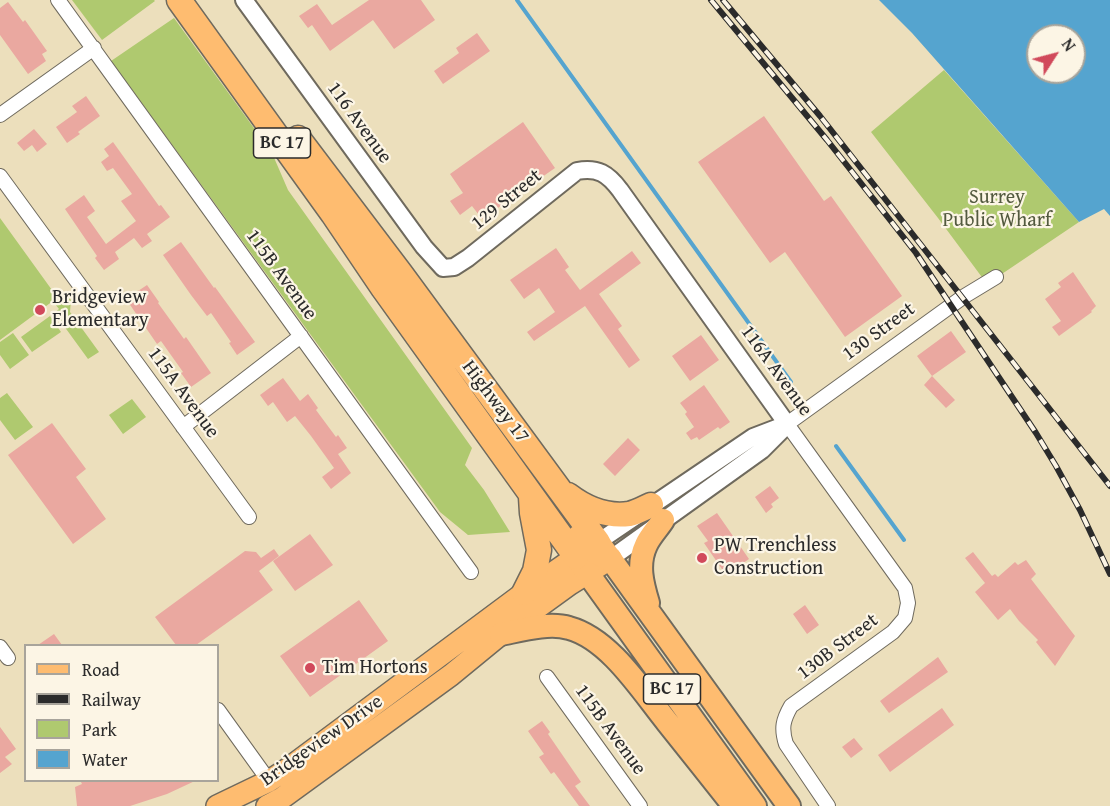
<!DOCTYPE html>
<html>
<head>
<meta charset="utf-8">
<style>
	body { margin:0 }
	#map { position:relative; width:1110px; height:806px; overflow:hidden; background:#ecdfbc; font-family:"Gentium Book Plus",serif }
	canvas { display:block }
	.legend { position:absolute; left:24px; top:644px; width:195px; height:138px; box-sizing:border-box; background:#fcf5e5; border:2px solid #a8a49b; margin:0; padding:8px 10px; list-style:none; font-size:18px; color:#2b2b2b }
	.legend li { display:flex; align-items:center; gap:12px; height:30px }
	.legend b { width:30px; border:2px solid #a8a49b }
	.north { position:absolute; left:1026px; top:24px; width:60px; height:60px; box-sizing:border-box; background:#fcf5e5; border:2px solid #a8a49b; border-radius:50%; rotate:54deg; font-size:16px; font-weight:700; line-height:24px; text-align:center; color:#2b2b2b }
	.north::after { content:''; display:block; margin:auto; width:21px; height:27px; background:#d1495b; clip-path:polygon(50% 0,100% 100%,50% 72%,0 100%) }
</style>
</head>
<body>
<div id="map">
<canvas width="1110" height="806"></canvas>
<ul class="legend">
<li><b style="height:8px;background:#febc70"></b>Road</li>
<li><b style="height:8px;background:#2b2b2b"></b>Railway</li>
<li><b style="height:16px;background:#afc96f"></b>Park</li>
<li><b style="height:16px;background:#55a4cf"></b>Water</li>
</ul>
<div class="north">N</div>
</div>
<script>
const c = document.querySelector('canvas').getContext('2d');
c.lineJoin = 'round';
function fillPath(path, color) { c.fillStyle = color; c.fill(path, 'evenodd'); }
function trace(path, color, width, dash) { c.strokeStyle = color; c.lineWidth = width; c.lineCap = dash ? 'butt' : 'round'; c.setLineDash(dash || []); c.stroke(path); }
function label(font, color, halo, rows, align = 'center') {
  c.font = font + ' "Gentium Book Plus",serif'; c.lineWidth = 4.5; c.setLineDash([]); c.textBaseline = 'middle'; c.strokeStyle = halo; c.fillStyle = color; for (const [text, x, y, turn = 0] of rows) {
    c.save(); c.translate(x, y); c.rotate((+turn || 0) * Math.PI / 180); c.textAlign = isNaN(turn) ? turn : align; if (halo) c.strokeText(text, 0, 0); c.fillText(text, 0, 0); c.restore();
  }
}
fillPath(new Path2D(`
	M72,0h82l1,1 -53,39z
	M174,18l98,135 16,37 184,258 -7,17 19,25 26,42 -42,3 -28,-23 -329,-451z
	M944,70l135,152 -92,62 -49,-66 -67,-86z
	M0,218l57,79 9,-2 5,5 -1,12 29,40 -11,7 -24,-33 -6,-5 -5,-7 6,-5 -4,-5 2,-6 -57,42z
	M50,316l11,16 -29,20 -11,-15z
	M13,333l16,22 -19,14 -10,-14v-13z
	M7,393l26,34 -18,13 -15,-20v-22z
	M132,399l14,18 -23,17 -14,-19z`), '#afc96f');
fillPath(new Path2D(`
	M879,0h231v216l-6,-7 -25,13 -167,-189zM1038,36h36v36h-36z`), '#55a4cf');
trace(new Path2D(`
	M517,0l274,382
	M836,446l68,94`), '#55a4cf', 4);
fillPath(new Path2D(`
	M369,0h52l14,20 -41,29 -21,-29 -43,31 -18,-26 -4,3 -9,-12 18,-12 15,21z
	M8,2l15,20 2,-2 22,31 -5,3 4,7 -18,13 -28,-39v-27z
	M477,33l13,18 -47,33 -9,-13 25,-18 -3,-5z
	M86,96l14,20 -22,16 2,2 -13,9 -11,-16 21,-15 -5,-6z
	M764,116l60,85 7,-5 71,100 -57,41 -60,-85 -15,11 -72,-101z
	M523,122l32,46 -73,51 -10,-13 -12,9 -10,-14 13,-8 -13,-19z
	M34,129l13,15 -10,8 -5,-7 -8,6 -7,-8z
	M113,142l46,64 2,-1 9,12 -23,17 5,7 -10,7 -8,-10 -19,14 4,7 -15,11 -9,-12 2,-2 -32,-47 19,-14 11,16 -8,6 19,27 30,-23 -15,-20 11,-7 -19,-26 -6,3 -6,-9 8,-6 -5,-7z
	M181,242l33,46 1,-1 40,55 -18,13 -8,-12 2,-1 -20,-29 -4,3 -16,-21 -28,-40z
	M556,248l13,19 -4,3 15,20 52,-39 9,12 -42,31 23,32 -4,3 22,31 -11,8 -44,-62 -51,35 -7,-9 28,-20 -16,-24 -15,11 -14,-19z
	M1073,272l23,34 -5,5 1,1 -33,24 -7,-9 9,-6 -16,-22 16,-12 -3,-4z
	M147,285l12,17 -1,1 26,36 2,-2 25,36 -20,14 -10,-14 2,-1 -22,-31 -4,3 -31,-45z
	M951,331l15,21 -34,24 -15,-20z
	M701,335l18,25 -29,21 -18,-25z
	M932,376l23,24 -9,8 -22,-23z
	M283,378l17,23 8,-7 10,14 -2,2 20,27 2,-2 9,13 -9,6 13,19 -20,16 -9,-12 12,-9 -23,-32 -16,-20 -8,6 -14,-20 -5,4 -8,-11z
	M704,385l26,37 -10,7 -2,-2 -19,13 -2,-3 -6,3 -5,-7 8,-6 -9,-13 2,-2 -7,-9z
	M52,423l34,46 -10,8 30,42 -33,25 -65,-89z
	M628,438l12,12 -25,26 -12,-12z
	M770,486l9,12 -8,6 2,3 -7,6 -11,-16z
	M717,513l32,46 -23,16 -22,-32 4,-2 -11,-15z
	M310,534l23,31 -38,26 -22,-30z
	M274,549l5,7 -20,15 14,19 -77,55h-20l-21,-28 90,-66 11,1 5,6z
	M973,552l19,24 3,-2 3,3 17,-15 3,3 8,-5 10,14 -5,5 44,57 -20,30 -19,-24 2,-2 -19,-19 -9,-12 -12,11 -23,-28 10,-9 -20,-25z
	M359,600l29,41 -78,56 -30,-41z
	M805,605l14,20 -12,9 -14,-20z
	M54,634l8,11h-24z
	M938,657l10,15 -59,41 -9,-12z
	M942,708l12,17 -64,47 -12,-17z
	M542,721l8,11 -2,2 33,48 -6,4 15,20h-11l-25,-34 -3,2 -12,-17 5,-3 -16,-23z
	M0,727l16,22 -11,8 7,7 -12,9z
	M854,738l9,11 -12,9 -9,-11z
	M80,780h117l-30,14 -37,12h-53l-2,-19 7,-3z`), '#eaa8a0');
const minor = new Path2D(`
	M58,0l413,572
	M0,115l94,-67
	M0,176l249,341
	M183,427l118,-91
	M0,647l8,11
	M547,677l93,129
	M218,710l51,71
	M828,806l-42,-62c-5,-16 -3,-24 5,-38l102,-74 12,-14 3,-15 -3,-15 -118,-164 176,-127 33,-20`);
const tertiary = new Path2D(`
	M244,0l180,247 19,21 11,-1 14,-9 109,-87c21,-4 31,3 43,19l167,234
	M598,542l155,-105 34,-13
	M610,559l152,-109 23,-23`);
const primary = new Path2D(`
	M217,806l52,-25 20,-13 235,-175 66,-46
	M267,806l15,-8 169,-123 50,-41 69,-50 40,-25`);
const trunk = new Path2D(`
	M599,543l190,263
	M576,557l179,249
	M648,603c-6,-20 -11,-39 -2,-58 4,-9 12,-17 17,-25
	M501,634c20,-4 48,-12 68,-6 41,11 73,63 99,95 22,28 44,55 66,83`);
const motorway = new Path2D(`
	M179,0l154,214 50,74 193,269
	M298,138l103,136 197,268
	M568,495c17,13 39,22 61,19 8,-2 15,-6 22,-9
	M580,536c9,11 18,18 30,23
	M524,593l11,-22 4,-21 -7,-37 -1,-16`);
trace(minor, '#6f6a5e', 16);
trace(tertiary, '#6f6a5e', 20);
trace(primary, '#6f6a5e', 24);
trace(trunk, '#6f6a5e', 26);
trace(motorway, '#6f6a5e', 27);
trace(minor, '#fff', 14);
trace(tertiary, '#fff', 16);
trace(primary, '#febc70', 21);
trace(trunk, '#febc70', 22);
trace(motorway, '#febc70', 24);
const rail = new Path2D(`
	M711,0l116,140 89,113 120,180 20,33 24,44 30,64
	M723,0l97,116 290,370`);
trace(rail, '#2b2b2b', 6);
trace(rail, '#fcf5e5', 4, [11]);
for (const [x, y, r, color] of [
	[40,310,6,"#d1495b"],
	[702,558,6,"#d1495b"],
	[310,668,6,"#d1495b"]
]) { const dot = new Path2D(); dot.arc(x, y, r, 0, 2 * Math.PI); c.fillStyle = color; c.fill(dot); trace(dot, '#fcf5e5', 2); }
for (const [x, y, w] of [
	[282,143,57],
	[672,689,57]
]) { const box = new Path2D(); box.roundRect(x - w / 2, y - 15, w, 30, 4.5); c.fillStyle = '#fcf5e5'; c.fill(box); trace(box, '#2b2b2b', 1.5); }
label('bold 18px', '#2b2b2b', null, [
	["BC 17",282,143],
	["BC 17",672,689]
]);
label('20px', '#2b2b2b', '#fcf5e5', [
	["116 Avenue",359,123,54],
	["129 Street",507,200,-39],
	["115B Avenue",281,275,54],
	["130 Street",879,332,-36],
	["116A Avenue",776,371,54],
	["115A Avenue",183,393,54],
	["Highway 17",495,402,53],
	["130B Street",838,647,-37],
	["115B Avenue",610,730,54],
	["Bridgeview Drive",322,741,-35]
]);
label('20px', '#535a3f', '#fcf5e5', [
	["Surrey",997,198],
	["Public Wharf",997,221]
]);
label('20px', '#2b2b2b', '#fcf5e5', [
	["Bridgeview",52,298],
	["Elementary",52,321],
	["PW Trenchless",714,546],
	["Construction",714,569],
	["Tim Hortons",322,668]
], 'left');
</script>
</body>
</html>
